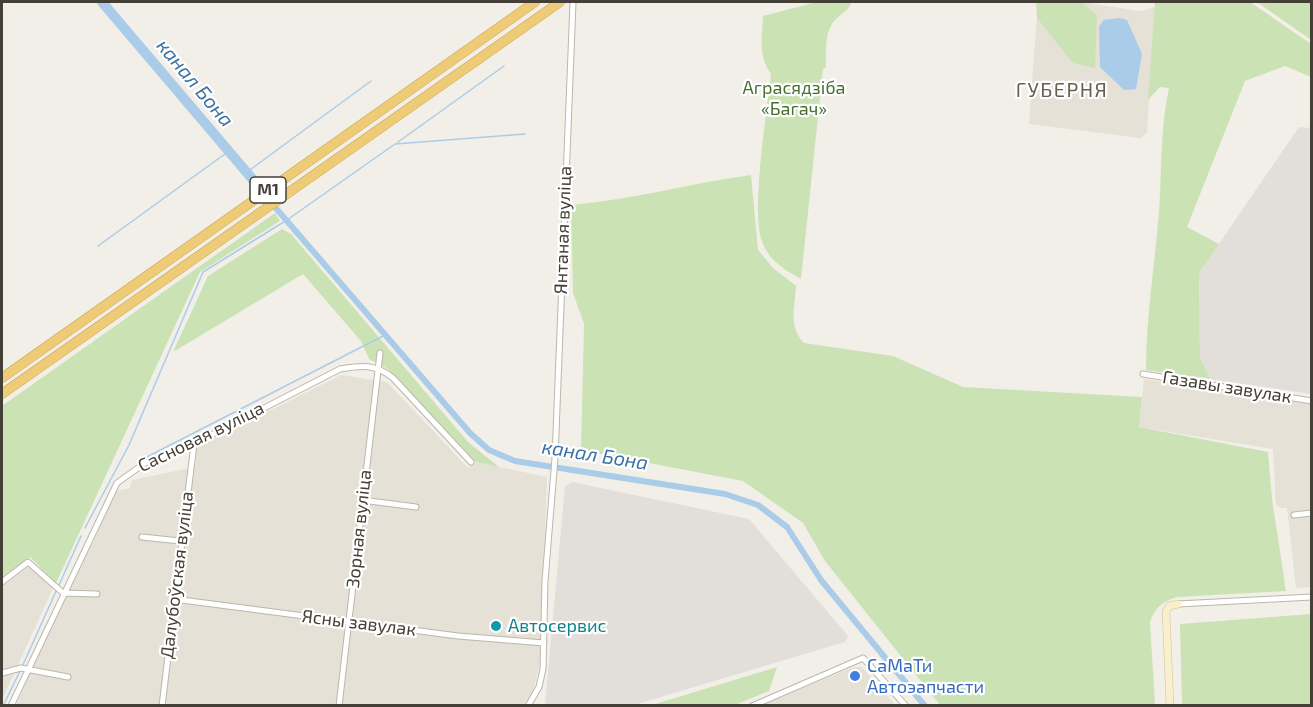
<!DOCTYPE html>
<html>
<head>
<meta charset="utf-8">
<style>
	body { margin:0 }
	#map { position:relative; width:1313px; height:707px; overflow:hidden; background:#f2efe8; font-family:"Exo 2",sans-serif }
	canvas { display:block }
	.frame { position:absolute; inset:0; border:3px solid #454037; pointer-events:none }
</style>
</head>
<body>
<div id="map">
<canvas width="1313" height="707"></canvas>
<div class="frame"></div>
</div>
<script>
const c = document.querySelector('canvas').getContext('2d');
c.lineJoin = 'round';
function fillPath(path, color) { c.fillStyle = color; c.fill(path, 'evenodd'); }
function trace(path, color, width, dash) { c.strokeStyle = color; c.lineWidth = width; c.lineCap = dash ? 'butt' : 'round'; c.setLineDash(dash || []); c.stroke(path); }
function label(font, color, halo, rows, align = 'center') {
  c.font = font + ' "Exo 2",sans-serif'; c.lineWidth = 4.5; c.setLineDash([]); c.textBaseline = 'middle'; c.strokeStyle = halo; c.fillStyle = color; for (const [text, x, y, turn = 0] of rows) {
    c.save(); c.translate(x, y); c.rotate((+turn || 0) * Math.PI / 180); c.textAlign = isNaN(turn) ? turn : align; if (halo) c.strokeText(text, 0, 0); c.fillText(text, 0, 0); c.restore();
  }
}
fillPath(new Path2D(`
	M1038,2h43l59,9 15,-4 -8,126 -7,5 -111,-14z
	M341,375l46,7 81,86 8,-6 71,15 -6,182 -8,32 -9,14 -508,1 47,-113 29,-48 24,-54 14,-3 2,-8 63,-13 2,-20z
	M1144,379l167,25v183l-15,1 -9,-80h-7l-4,-3 -3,-56 -134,-22z
	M29,566l24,22 -51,112v-113z
	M854,667h8l33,38h-134z`), '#e5e1d7');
fillPath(new Path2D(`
	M1299,127l12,1v266l-101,-15 -10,-22 -1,-84z
	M572,482l177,37 99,117 -3,6 -211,63h-89l20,-219z`), '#e2ded9');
fillPath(new Path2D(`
	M817,2h35c-4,9 -9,10 -16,17 -12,12 -10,32 -10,48l-3,2 -22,210c-16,-9 -33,-19 -39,-38 -11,-31 5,-130 9,-167 -13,-19 -9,-37 -8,-58z
	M1036,2h45l16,13 -2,53 -22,-5 -36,-45z
	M1155,2h95l61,42v33l-26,-11 -40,15 -58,146 32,17 -20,29 1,84 10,22 -64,-9c0,-54 9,-106 13,-159 3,-41 1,-83 10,-123l-9,-1 -12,13z
	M1257,2h54v38z
	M751,175l7,75 15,18 23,18c-1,21 -8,40 8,57l89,13 70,31 179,10 -3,30 129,25 4,47 14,92 -109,6c-15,5 -21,9 -27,25l5,83h-215l-115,-144 -22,-38 -60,-42 -162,-31 3,-126 -11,-31 -2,-88c60,-5 120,-22 180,-30z
	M275,213l5,8 -80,51 -144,311 -26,-26 -28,20v-171z
	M282,229l9,5 177,208 31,25 -23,-5 -88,-93 -19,-10 -8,-18 -58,-67 -130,78 35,-76z
	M1311,614v91h-129l-2,-81z
	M777,667l-8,24 -34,14h-83z`), '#cbe2b5');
fillPath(new Path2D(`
	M1120,18l7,2 15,34 -6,35 -12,1 -24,-23 -1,-41 5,-6z`), '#abcce8');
trace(new Path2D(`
	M398,142l106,-76
	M247,172l124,-91
	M98,246l131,-95
	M141,460l244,-125
	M85,528l44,-83 74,-173 84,-52 108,-76 130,-10
	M59,585l22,-49
	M22,667l35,-78
	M3,706l17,-35`), '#abcce8', 1.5);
trace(new Path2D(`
	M274,206l196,227 19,17 26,11 210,33 33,11 29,22 34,53 104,126`), '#abcce8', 6);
trace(new Path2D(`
	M102,2l158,186`), '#abcce8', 10);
const street = new Path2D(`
	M1143,374l169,27
	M362,500l54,7
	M1294,515l18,-2
	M142,537l38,4
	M2,582l26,-20 35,31 34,1
	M174,599l284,37 86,7
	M1178,604l134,-7
	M2,673l19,-5 47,9
	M11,706l106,-223 28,-20 49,-19 146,-75c21,-4 36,-5 53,9l78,84
	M162,706l32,-262
	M339,706l41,-353
	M528,706l11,-19 4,-18 2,-88 10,-123 18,-456
	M752,706l111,-48 43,48`);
const secondary = new Path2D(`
	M1170,706l-4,-94 3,-6 9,-2`);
const highway = new Path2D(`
	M2,378l533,-376
	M2,394l558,-392`);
trace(street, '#bcb7ab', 7);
trace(secondary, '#cdc39c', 8);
trace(highway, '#cca248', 10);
trace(street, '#fff', 5);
trace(secondary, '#f9f0cb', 7);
trace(highway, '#ec7', 9);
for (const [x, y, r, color] of [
	[496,626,6,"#0f9aa8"],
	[855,676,6,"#3f7fe0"]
]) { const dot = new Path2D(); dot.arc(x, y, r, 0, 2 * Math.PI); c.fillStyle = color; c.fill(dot); trace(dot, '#fff', 2); }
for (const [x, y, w] of [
	[268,190,36]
]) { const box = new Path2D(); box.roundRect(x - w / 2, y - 13, w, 26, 4.5); c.fillStyle = '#fff'; c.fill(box); trace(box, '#454037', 1.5); }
label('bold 16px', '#454037', null, [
	["М1",268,190]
]);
label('18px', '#467031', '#fff', [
	["Аграсядзіба",794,88],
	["«Багач»",794,109]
]);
label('18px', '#454037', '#fff', [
	["Янтаная вуліца",563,230,-88],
	["Газавы завулак",1227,387,9],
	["Сасновая вуліца",201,437,-26],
	["Зорная вуліца",359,529,-84],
	["Далубоўская вуліца",177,575,-83],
	["Ясны завулак",359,623,7]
]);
label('18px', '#0d838f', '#fff', [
	["Автосервис",508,626]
], 'left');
label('18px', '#366cbe', '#fff', [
	["СаМаТи",867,666],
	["Автоэапчасти",867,687]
], 'left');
label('italic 20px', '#3c73a5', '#fff', [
	["канал Бона",195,83,50],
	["канал Бона",595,455,9]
]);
c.letterSpacing = '1.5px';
label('20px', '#665e50', '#fff', [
	["ГУБЕРНЯ",1062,90]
]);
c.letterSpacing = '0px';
</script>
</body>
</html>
